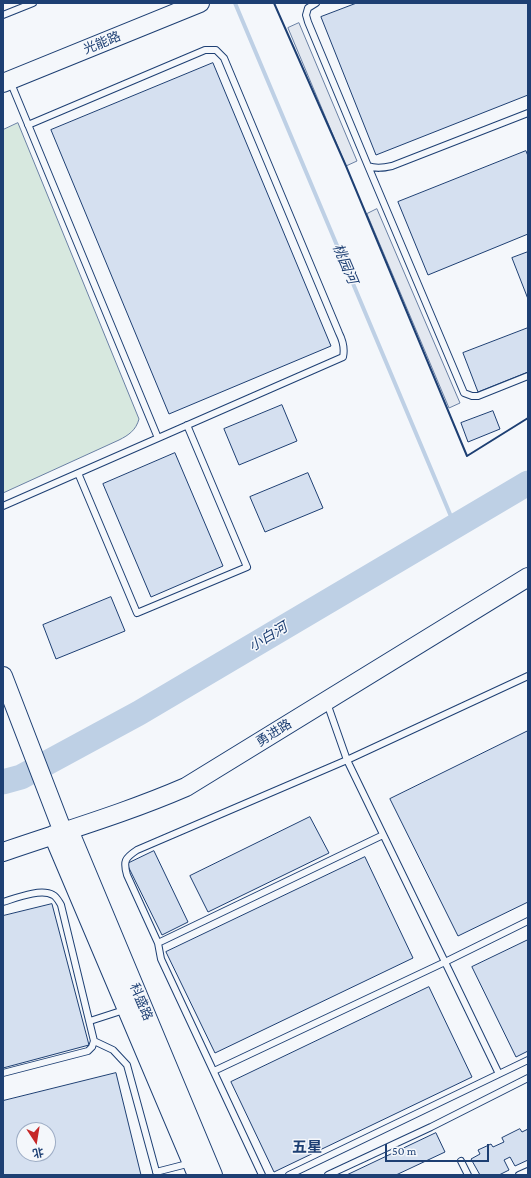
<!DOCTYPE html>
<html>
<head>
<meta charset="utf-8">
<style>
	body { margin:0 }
	#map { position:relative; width:531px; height:1178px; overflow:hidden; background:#f4f7fb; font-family:"Crimson Pro","Noto Sans SC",serif }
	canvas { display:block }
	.frame { position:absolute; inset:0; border:4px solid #1d3f73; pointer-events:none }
	.north { position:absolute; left:16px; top:1122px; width:40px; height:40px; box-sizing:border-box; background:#f4f7fb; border:1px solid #9eadc5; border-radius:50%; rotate:168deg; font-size:11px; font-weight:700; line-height:16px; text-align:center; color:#1d3f73 }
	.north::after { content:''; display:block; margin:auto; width:14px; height:18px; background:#c62828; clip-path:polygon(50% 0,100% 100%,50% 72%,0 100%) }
	.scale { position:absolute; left:385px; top:1144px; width:104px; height:18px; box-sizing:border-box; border:2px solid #1d3f73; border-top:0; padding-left:5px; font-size:12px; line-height:14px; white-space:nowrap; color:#1d3f73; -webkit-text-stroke:3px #f4f7fb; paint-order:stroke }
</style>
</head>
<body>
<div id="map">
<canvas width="531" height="1178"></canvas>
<div class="frame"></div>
<div class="north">北</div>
<div class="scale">50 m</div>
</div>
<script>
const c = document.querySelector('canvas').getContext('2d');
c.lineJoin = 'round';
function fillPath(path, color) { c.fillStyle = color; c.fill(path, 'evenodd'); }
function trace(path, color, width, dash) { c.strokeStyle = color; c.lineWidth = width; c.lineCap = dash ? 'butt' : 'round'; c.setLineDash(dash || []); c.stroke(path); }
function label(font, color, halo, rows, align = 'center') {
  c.font = font + ' "Crimson Pro","Noto Sans SC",serif'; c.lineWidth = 3; c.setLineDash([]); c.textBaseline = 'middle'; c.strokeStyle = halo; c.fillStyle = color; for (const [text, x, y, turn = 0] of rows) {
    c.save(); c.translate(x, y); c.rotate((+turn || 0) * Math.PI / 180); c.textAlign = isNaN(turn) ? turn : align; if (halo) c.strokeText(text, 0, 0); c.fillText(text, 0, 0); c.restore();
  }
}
const green = new Path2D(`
	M18,123l121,296c-3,11 -10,16 -20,21l-116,53v-363z`);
fillPath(green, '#d7e8df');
trace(green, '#687fa3', 1);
const parking = new Path2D(`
	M299,23l58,138 -11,5 -58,-138z
	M377,209l83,194 -11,5 -82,-194z`);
fillPath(parking, '#e3e8f0');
trace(parking, '#687fa3', 1);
trace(new Path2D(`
	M235,3l220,523`), '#bed0e5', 4);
trace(new Path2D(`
	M3,782l18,-5 118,-64 389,-230`), '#bed0e5', 25);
const building = new Path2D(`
	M357,3h171v92l-152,60 -55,-138z
	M213,63l118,283 -162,68 -118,-284z
	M526,151l2,5v78l-100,41 -30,-73z
	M528,252v47l-16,-41z
	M528,328v44l-50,20 -15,-39z
	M282,405l15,36 -58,24 -15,-36z
	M493,411l7,18 -32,13 -7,-19z
	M175,453l48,113 -72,31 -48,-113z
	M308,473l15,35 -58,24 -15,-35z
	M111,597l14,34 -69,28 -13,-34z
	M528,731v171l-70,34 -68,-137z
	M310,817l19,36 -121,59 -18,-36z
	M154,851l34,71 -26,13 -35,-71z
	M365,857l48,101 -198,95 -49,-101z
	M52,904l37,141 -86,23v-152z
	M528,940v111l-12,6 -44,-90z
	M429,987l43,90 -198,95 -43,-90z
	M116,1073l25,102h-138v-74zM24,1130h24v24h-24z
	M520,1129l2,3 6,-3v31l-13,6 -5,-9 -6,3 5,10 -10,5h-19l-9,-16 9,-5 -2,-4 13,-6 2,3 11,-5 -2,-4z
	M436,1133l9,19 -49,23h-49z`);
fillPath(building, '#d5e0f0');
trace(building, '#1d3f73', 1);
const lane = new Path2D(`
	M316,3l-8,5 -2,7 2,7 60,144c8,3 15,2 24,0l136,-53
	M3,15l30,-12
	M10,81l148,357
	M368,166l96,227 8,3h6l50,-20
	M78,473l59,140 110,-46 -60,-142
	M3,506l340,-149c2,-9 0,-16 -4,-24l-115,-275 -8,-8h-11l-177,75
	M3,902c13,-4 38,-14 50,-7 4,2 6,7 8,10l33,136 -2,6 -4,4 -85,22
	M158,943l225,-108
	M90,1021l34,-11
	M94,1041l19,9 14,15 30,110
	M214,1071l231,-109 -98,-202 -20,-57
	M499,1074l-54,-112 83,-41
	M461,1161l7,14
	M156,1172l35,-9
	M262,1175l-101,-216 -3,-16 -31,-68c-4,-14 -2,-17 10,-25l210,-90 181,-84
	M289,1175l239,-115
	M328,1175l103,-48 97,-49
	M519,1175l9,-4`);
const secondary = new Path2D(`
	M3,83l197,-80
	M3,676l60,156
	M69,830l144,345
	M53,835l144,340
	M3,852c61,-21 123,-39 183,-65l342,-210`);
trace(lane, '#1d3f73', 8);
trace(secondary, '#1d3f73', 20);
trace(lane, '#f4f7fb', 6);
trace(secondary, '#f4f7fb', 18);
trace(new Path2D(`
	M274,3l72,163 121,290 61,-38`), '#1d3f73', 2);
label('13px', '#1d3f73', '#f4f7fb', [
	["光能路",102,43,-22],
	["勇进路",274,733,-32],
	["科盛路",141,1002,67]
]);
label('italic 14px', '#1d3f73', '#f4f7fb', [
	["桃园河",345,264,67],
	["小白河",268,637,-31]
]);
label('bold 15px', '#1d3f73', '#f4f7fb', [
	["五星",307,1147]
]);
</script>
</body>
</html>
